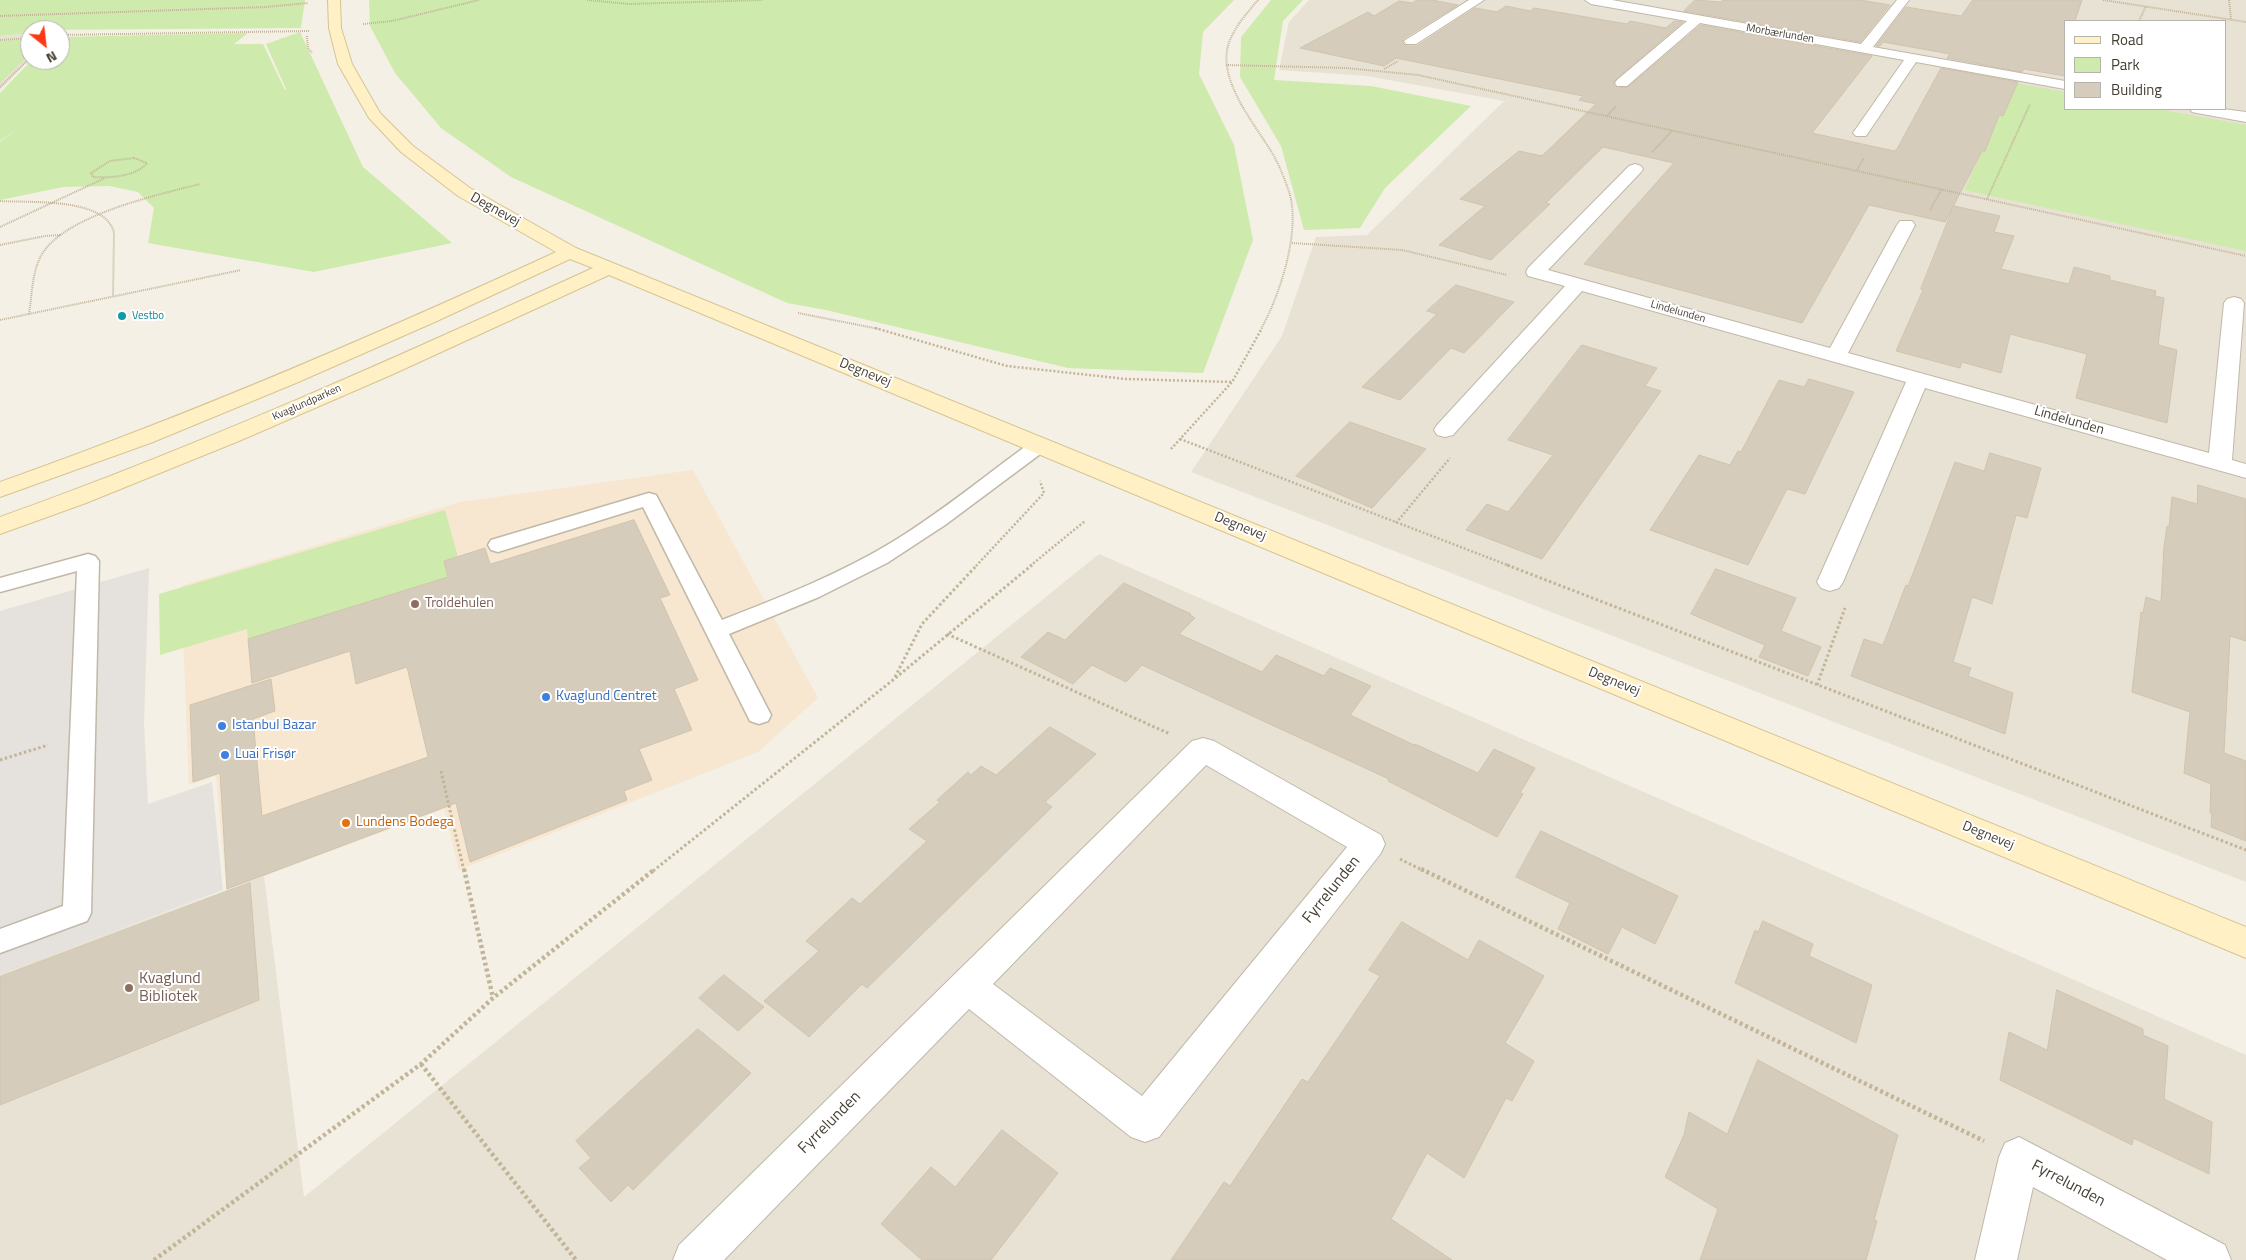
<!DOCTYPE html>
<html>
<head>
<meta charset="utf-8">
<style>
	body { margin:0 }
	#map { position:relative; width:2246px; height:1260px; overflow:hidden; background:#f4f0e6; font-family:"Titillium Web",sans-serif }
	canvas { display:block }
	.legend { position:absolute; left:2064px; top:20px; width:162px; height:90px; box-sizing:border-box; background:#fff; border:1px solid #b5b3ae; margin:0; padding:6px 9px; list-style:none; font-size:15px; color:#474035 }
	.legend li { display:flex; align-items:center; gap:10px; height:25px }
	.legend b { width:25px; border:1px solid #b5b3ae }
	.north { position:absolute; left:20px; top:20px; width:50px; height:50px; box-sizing:border-box; background:#fff; border:1px solid #b5b3ae; border-radius:50%; rotate:151deg; font-size:14px; font-weight:700; line-height:20px; text-align:center; color:#474035 }
	.north::after { content:''; display:block; margin:auto; width:18px; height:22px; background:#ff3712; clip-path:polygon(50% 0,100% 100%,50% 72%,0 100%) }
</style>
</head>
<body>
<div id="map">
<canvas width="2246" height="1260"></canvas>
<ul class="legend">
<li><b style="height:6px;background:#fff1c5"></b>Road</li>
<li><b style="height:14px;background:#ceeaad"></b>Park</li>
<li><b style="height:14px;background:#d6ccbb"></b>Building</li>
</ul>
<div class="north">N</div>
</div>
<script>
const c = document.querySelector('canvas').getContext('2d');
c.lineJoin = 'round';
function fillPath(path, color) { c.fillStyle = color; c.fill(path, 'evenodd'); }
function trace(path, color, width, dash) { c.strokeStyle = color; c.lineWidth = width; c.lineCap = dash ? 'butt' : 'round'; c.setLineDash(dash || []); c.stroke(path); }
function label(font, color, halo, rows, align = 'center') {
  c.font = font + ' "Titillium Web",sans-serif'; c.lineWidth = 4; c.setLineDash([]); c.textBaseline = 'middle'; c.strokeStyle = halo; c.fillStyle = color; for (const [text, x, y, turn = 0] of rows) {
    c.save(); c.translate(x, y); c.rotate((+turn || 0) * Math.PI / 180); c.textAlign = isNaN(turn) ? turn : align; if (halo) c.strokeText(text, 0, 0); c.fillText(text, 0, 0); c.restore();
  }
}
fillPath(new Path2D(`
	M1309,0h937v882l-1055,-410 91,-136 34,-99 51,-2 137,-134 -137,-25 -88,-6 10,-48zM2065,21h160v88h-160z
	M30,33v25l-30,32v-54z
	M1099,554l1147,501v205h-2246v-287l264,-97 40,321z`), '#e8e2d4');
fillPath(new Path2D(`
	M693,470l125,228 -60,54 -299,118 -15,-61 -218,81 -10,-114 -27,9 -8,-199 279,-84z`), '#f7e7d0');
fillPath(new Path2D(`
	M0,0h305l-4,28 -271,2v3l-30,3z
	M369,0h865l-31,32 -4,42 35,71 19,95 -50,133 -135,-5 -242,-58 -39,-7 -276,-126 -70,-49 -46,-55 -25,-47z
	M1271,0h32l-20,21 -9,59 97,6 100,20 -86,82 -25,40 -56,2 -23,-84 -41,-69 1,-40z
	M300,32l63,135 89,76 -138,29 -166,-29 6,-35 -16,-16 -29,-6 -46,1 -63,13v-58l22,-17 -22,16v-48l32,-33h28v-23l188,-4 -14,11h29l22,46 1,-1 -20,-45z
	M30,39v15l-30,29v-42z
	M2015,83l50,9v17h93l88,16v126l-282,-61z
	M445,510l13,47 -10,20 -200,62 -1,-10 -87,26 -1,-61z`), '#ceeaad');
fillPath(new Path2D(`
	M149,568l-5,155 4,81 64,-22 11,108 -223,84v-363z`), '#e5e2de');
const building = new Path2D(`
	M1417,0h15l26,5 -55,34 -1,3 4,4h11l58,-38 22,4 9,-6 24,5 4,-3 93,16 3,-3 36,7 8,-7 9,1 -67,57 -3,5 4,4 11,-1 73,-62 171,31 -60,77 82,18 3,-2 44,-81 77,14 -15,34 -4,-1 -14,36h-3l-37,71 -76,-17 -67,118 -218,-59 90,-101 -71,-16 -57,56 4,1 -59,56 -52,-15 46,-39 -25,-7 59,-48 23,5 54,-52 -17,-4 4,-4 -187,-38 -12,8 -84,-18 68,-36 6,4 25,-15 13,2z
	M1695,0l26,2 2,-2h137l30,5 -30,37 -176,-31z
	M1973,0h109l-7,21h-10v55l-41,-7 -2,3 -75,-14 3,-4 -67,-12 -3,4h-4l30,-39 55,9z
	M1954,206l46,10 -6,16 20,4 -13,33 68,15 5,-17 36,9v4l46,11 -1,5 9,2 -6,47 19,5 -10,73 -91,-25 11,-44 -77,-20 -9,39 -39,-11 -2,6 -64,-17 27,-61 -2,-1z
	M1456,285l58,17 -50,51 -13,-5 -51,52 -38,-13 75,-73 -10,-3z
	M1582,345l75,23 -12,18 16,5 -119,168 -76,-29 21,-26 21,8 45,-57 -45,-15z
	M1809,379l45,13 -49,102 -18,-5 -39,76 -98,-35 49,-75 31,10 8,-14 3,1 38,-72 25,7z
	M1350,422l76,27 -54,59 -76,-32z
	M1990,453l51,15 -14,50 -11,-3 -24,89 -20,-7 -19,65 18,6 -3,8 45,17 -8,41 -154,-58 13,-37 19,6 23,-60 2,1 14,-36 33,-88 29,9z
	M2198,485l48,14v142l-16,-5 -6,117 22,8v80l-35,-14 1,-14h-2l1,-29 -27,-11 6,-61 -58,-20 9,-80 2,1 3,-16 15,5 3,-55 3,-21 2,1 3,-30 25,7z
	M634,520l36,75 -10,3 38,82 -24,9 18,41 -53,19 13,31 -28,11 3,9 -157,62 -14,-59 -229,86 -7,-116 -27,9 -3,-77 81,-26 4,32 -22,8 9,97 166,-59 -21,-90 -51,17 -6,-33 -98,32 -4,-44 200,-62 -4,-16 41,-13 5,16z
	M1716,569l80,29 -15,33 40,16 -13,29 -49,-19 6,-12 -74,-31z
	M1124,583l67,31 -1,1 5,3 -16,16 83,38 14,-17 48,21 6,-8 41,18 -21,29 64,30 1,-1 63,29 16,-24 41,19 -15,25 3,1 -26,43 -109,-56 1,-2 -247,-114 -16,17 -34,-17 -19,19 -52,-27 27,-25 17,8z
	M1050,727l46,27 -51,48 7,5 -185,181 -5,-4 -53,53 -45,-36 55,-50 -13,-10 46,-43 8,6 67,-63 -18,-12 31,-27 -3,-2 31,-28 3,3 10,-9 15,9z
	M1541,831l137,65 -23,48 -33,-17 -14,27 -50,-25 12,-26 -54,-26z
	M250,883l9,117 -259,105v-128z
	M1763,921l50,23 -4,12 63,29 -16,58 -121,-60 20,-53 3,2z
	M1402,922l66,38 11,-20 65,36 -39,67 29,18 -22,40 -6,-3 -42,80 -37,-25 -36,66 61,41h-281l53,-78 6,4 72,-107 6,3 72,-106 -11,-6z
	M724,975l40,32 -26,24 -39,-33z
	M2057,990l86,39v6l25,11 -4,53 48,23 -3,52 -76,-36 -1,7 -132,-65 9,-48 38,18z
	M698,1029l53,44 -118,117 -5,-5 -17,17 -32,-34 12,-10 -15,-17z
	M1758,1060l140,75 -24,85 3,1 -11,39h-166l18,-51 -53,-32 19,-42 5,-23 38,22z
	M1002,1130l56,43 -67,87h-69l-41,-36 50,-57 24,20z`);
fillPath(building, '#d6ccbb');
trace(building, '#d1c4ae', 1);
const lane = new Path2D(`
	M1040,439l7,2 2,4 -2,4 -102,76 -58,38 -68,34 -90,37 42,81 -3,6 -9,3 -9,-3 -107,-214 -145,45 -7,-2 -3,-5 3,-5 151,-45 7,-2 7,2 66,125c59,-23 118,-46 172,-79 49,-30 93,-67 139,-100z
	M88,554l7,2 4,5 -8,352 -4,8 -87,32v-24l63,-23 14,-335 -77,21v-14z`);
const street = new Path2D(`
	M1469,0h15l-68,44h-10l-2,-3z
	M1585,0h27l249,44 36,-44h12l-36,47 192,34v8l-149,-27 -50,74h-10l-3,-3 51,-73 -204,-37 -73,63h-10l-2,-3 2,-3 70,-59 -96,-17z
	M2190,109h33l23,3v10l-49,-9 -5,-1z
	M1635,164l6,2 2,3 -2,3 -93,98 282,78 67,-123 3,-4h12l3,4 -67,128 361,100 15,-150 3,-4 7,-2 7,2 3,4 -12,157 14,4v14l-321,-90 -82,194 -4,6 -9,3 -9,-3 -4,-6 89,-200 -324,-91 -129,144 -8,2 -8,-2 -3,-5 3,-5 128,-139 -37,-10 -2,-4 2,-4 101,-102z
	M1203,738l11,3 167,94 4,9 -4,9 -222,284 -14,5 -14,-5 -162,-128 -245,251h-51l6,-15 513,-504zM1206,765l141,82 -205,249 -149,-112z
	M2019,1137l206,108 6,15h-64l-134,-73 -16,73h-42l24,-103 6,-14z`);
const secondary = new Path2D(`
	M328,0h12l1,28 11,36 28,49 33,33 57,42 106,60 1670,679v31l-1637,-683 -218,100 -152,66 -153,62 -86,31v-17c202,-72 397,-160 593,-249l-23,-9 -133,62 -141,62 -143,59 -153,55v-15c190,-67 374,-146 556,-230l-98,-56 -57,-44 -32,-34 -31,-54 -9,-36z`);
trace(lane, '#c0b8a8', 3);
trace(street, '#c0b8a8', 2);
trace(secondary, '#d6c493', 2);
trace(new Path2D(`
	M587,0l42,4 134,-4
	M1258,0c-10,12 -22,25 -28,40 -16,38 26,85 44,116 6,11 12,26 16,39 10,38 -10,100 -29,134
	M2103,0l143,22
	M2229,0l2,19
	M0,16l266,-9 42,-4
	M2139,21l7,-15
	M363,24l29,-3 87,-21
	M60,35l249,-4
	M307,36l1,12 4,5
	M0,40l30,-2
	M1226,65l120,3 72,7 828,181
	M1384,69l14,-8
	M0,87l30,-29
	M1607,116l9,-10
	M1652,152l20,-21
	M134,158l13,5c-11,14 -38,15 -54,14l-2,-4 19,-12z
	M1857,170l7,-12
	M1987,199l43,-95
	M0,201c30,2 106,-4 114,32l-1,63
	M1930,210l12,-21
	M0,227l105,-49
	M1292,243l110,7 105,25
	M0,245l45,-9 16,-1
	M798,313l81,16
	M29,314c3,-19 3,-43 13,-60 24,-39 115,-59 158,-70
	M0,320l241,-50`), '#c2b499', 2, [1, 1]);
trace(new Path2D(`
	M875,328l132,38 119,13 106,3
	M1180,439l330,127
	M1171,449l61,-67 30,-54
	M1396,523l54,-65
	M976,566l68,-73 -4,-12
	M1030,566l55,-45`), '#c2b499', 2.5, [2, 2]);
trace(new Path2D(`
	M1507,565l739,285
	M947,634l223,100
	M895,677l27,-53 55,-59
	M1817,685l28,-77
	M0,760l48,-15
	M441,771l23,100
	M1400,859l24,12
	M653,871l240,-191 139,-115`), '#c2b499', 3, [2.5, 2.5]);
trace(new Path2D(`
	M464,869l29,129
	M1421,869l563,272
	M421,1064l155,196
	M154,1260l267,-196 72,-66 162,-129`), '#c2b499', 4.5, [3, 3]);
fillPath(lane, '#fff');
fillPath(street, '#fff');
fillPath(secondary, '#fff1c5');
for (const [x, y, r, color] of [
	[122,316,5,"#0f9aa8"],
	[415,604,5,"#8d6e63"],
	[546,697,5,"#3f7fe0"],
	[222,726,5,"#3f7fe0"],
	[225,755,5,"#3f7fe0"],
	[346,823,5,"#e8710a"],
	[129,988,5,"#8d6e63"]
]) { const dot = new Path2D(); dot.arc(x, y, r, 0, 2 * Math.PI); c.fillStyle = color; c.fill(dot); trace(dot, '#fff', 2); }
label('11px', '#474035', '#fff', [
	["Morbærlunden",1780,34,10],
	["Lindelunden",1678,312,16],
	["Kvaglundparken",307,403,-24]
]);
label('11px', '#0d838f', '#fff', [
	["Vestbo",132,316]
], 'left');
label('14px', '#474035', '#fff', [
	["Degnevej",495,210,29],
	["Degnevej",865,373,22],
	["Lindelunden",2069,421,16],
	["Degnevej",1240,527,22],
	["Degnevej",1614,682,22],
	["Degnevej",1988,836,22]
]);
label('14px', '#785e54', '#fff', [
	["Troldehulen",425,604]
], 'left');
label('14px', '#366cbe', '#fff', [
	["Kvaglund Centret",556,697],
	["Istanbul Bazar",232,726],
	["Luai Frisør",235,755]
], 'left');
label('14px', '#c56008', '#fff', [
	["Lundens Bodega",356,823]
], 'left');
label('16px', '#474035', '#fff', [
	["Fyrrelunden",1332,890,-51],
	["Fyrrelunden",830,1123,-45],
	["Fyrrelunden",2068,1184,28]
]);
label('16px', '#785e54', '#fff', [
	["Kvaglund",139,979],
	["Bibliotek",139,997]
], 'left');
</script>
</body>
</html>
